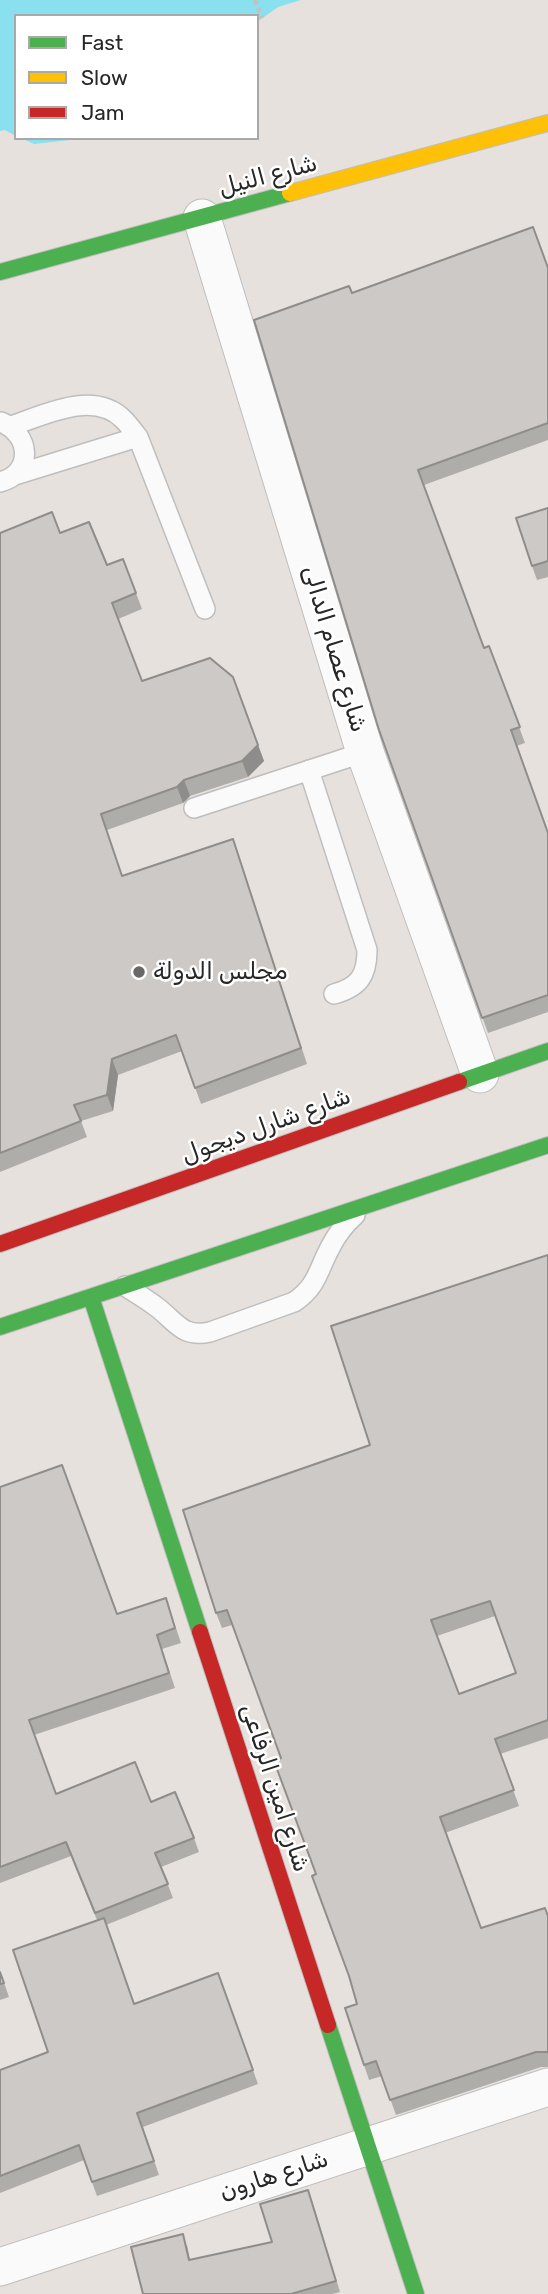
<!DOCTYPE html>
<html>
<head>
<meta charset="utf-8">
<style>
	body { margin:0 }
	#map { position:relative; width:548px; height:2294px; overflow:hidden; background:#e6e1dc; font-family:Rubik,sans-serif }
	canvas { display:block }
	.legend { position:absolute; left:14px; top:14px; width:245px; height:126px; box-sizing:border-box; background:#fff; border:2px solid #a9a9a9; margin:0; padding:9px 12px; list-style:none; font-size:21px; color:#272727 }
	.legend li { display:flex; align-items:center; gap:14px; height:35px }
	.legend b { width:35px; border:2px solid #a9a9a9 }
</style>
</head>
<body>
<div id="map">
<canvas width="548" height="2294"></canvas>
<ul class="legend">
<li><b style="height:9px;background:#4caf50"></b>Fast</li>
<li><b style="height:9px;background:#ffc107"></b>Slow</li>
<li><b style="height:9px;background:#c62828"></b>Jam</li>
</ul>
</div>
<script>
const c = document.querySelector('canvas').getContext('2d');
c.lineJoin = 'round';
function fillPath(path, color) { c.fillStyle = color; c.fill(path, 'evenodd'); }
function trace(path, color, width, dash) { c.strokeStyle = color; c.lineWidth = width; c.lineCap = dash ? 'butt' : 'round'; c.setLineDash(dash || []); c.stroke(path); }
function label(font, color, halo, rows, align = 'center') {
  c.font = font + ' Rubik,Cairo,sans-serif'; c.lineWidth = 5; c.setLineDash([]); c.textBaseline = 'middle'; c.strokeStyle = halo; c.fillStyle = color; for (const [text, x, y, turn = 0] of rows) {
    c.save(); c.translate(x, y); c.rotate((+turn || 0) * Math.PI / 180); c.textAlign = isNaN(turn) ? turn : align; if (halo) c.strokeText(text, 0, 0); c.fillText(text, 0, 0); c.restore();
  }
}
fillPath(new Path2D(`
	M0,0h301l-23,7 -21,15v-6h-241v120l-11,-6 -5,1z
	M21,138h67l-54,6z`), '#89e0ee');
const lane = new Path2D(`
	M11,426c34,-11 83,-37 113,-6 5,5 9,11 14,17l67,172
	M15,475l123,-38
	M0,482c34,-9 31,-48 1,-60
	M309,770l58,180c0,26 -8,37 -33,44
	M194,808l171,-56
	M125,1286c11,7 23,14 33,22 19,15 25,30 52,24l84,-30c24,-16 24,-33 37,-56 6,-12 14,-22 24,-31`);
const street = new Path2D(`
	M202,218l163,534 115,322
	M0,2267l548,-180`);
const fast = new Path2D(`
	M0,272l290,-79
	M459,1082l89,-31
	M91,1297l109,335
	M0,1327l548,-182
	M328,2025l88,269`);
const slow = new Path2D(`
	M290,193l258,-70`);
const jam = new Path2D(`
	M0,1244l459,-162
	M200,1632l128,393`);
trace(lane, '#bfbebe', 22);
trace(street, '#bfbebe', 39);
trace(fast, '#bfbebe', 18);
trace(slow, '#bfbebe', 18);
trace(jam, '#bfbebe', 18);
trace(new Path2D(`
	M255,0l7,18`), '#c2c2c1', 4.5, [5, 3.5]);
trace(lane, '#fbfafa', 19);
trace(street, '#fbfafa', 37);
trace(fast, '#4caf50', 16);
trace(slow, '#ffc107', 16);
trace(jam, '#c62828', 16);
fillPath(new Path2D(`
	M548,268v172l-124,45 60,163 5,-2 36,97 -9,3 32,87v179l-60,21 -109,-303 -27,-437z
	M548,508v69l-11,3 -5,-14z
	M0,533h60l47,32 16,-6 19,50 -24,10 24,62 91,-4 31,84 -16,16 -58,19 -7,7 -76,27 15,46 111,-37 74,225 -106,40 -19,-53 -64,24 -5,36 -32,10 6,16 -87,35z
	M548,1255v483l-48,16 19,52 -74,27 36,95 67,-12v151h-7l-145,48 -14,-39 -13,4 -5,-15 -7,-61 -8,-28 -33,-102 -35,-116 -49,-133 -10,3 -6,-15 154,-168zM495,1616l21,57 -57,21 -22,-58z
	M0,1487l117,127 49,-16 15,45 -19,6 13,39 -141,47 22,59 95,8 43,36 5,14 -38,15 12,31 -67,27 28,79 84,-31 40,111 -115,43 16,48 -62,21 -13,-36 -84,33v-123l48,-18 49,-132 -26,-64 -71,27z
	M0,1971l9,26 -9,3z
	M312,2201l28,91 -8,2h-189l44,-49 3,15 82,-18z`), '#afadaa');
fillPath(new Path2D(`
	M258,745l6,16 -16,16 -6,-16z
	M184,780l6,16 -7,7 -6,-16z
	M112,1059l6,16 -5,36 -6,-16z`), '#8f8d8b');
const building = new Path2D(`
	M533,227l15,41v155l-130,47 66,178 5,-2 31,81 -9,3 37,103v162l-66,23 -103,-288 -125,-410 95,-34 3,7z
	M548,508v53l-16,5 -16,-48z
	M52,512l8,21 29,-11 18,43 16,-6 13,34 -24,10 30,78 68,-23 23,19 25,68 -16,16 -58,19 -7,7 -76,27 21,62 111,-37 68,209 -106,40 -19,-53 -64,24 -5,36 -33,10 7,16 -81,32v-620z
	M548,1255v465l-53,19 19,51 -74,27 41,111 64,-20 3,8v136h-12l-146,48 -14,-39 -12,4 -19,-57 12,-4 -8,-28 -37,-100 4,-2 -42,-113 7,-3 -54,-148 -11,3 -33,-103 187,-65 -39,-119zM490,1601l26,72 -57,21 -28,-74z
	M62,1465l55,149 49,-16 9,30 -18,7 12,38 -140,47 27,74 79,-32 16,40 24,-10 19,46 -39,15 13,31 -73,29 -29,-71 -66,25v-380z
	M104,1918l30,86 84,-31 35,97 -116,43 17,48 -62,21 -13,-37 -79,31v-106l48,-18 -35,-102z
	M0,1972l4,11 -4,1z
	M308,2190l28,91 -45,13h-148l-12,-47 52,-13 6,26 83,-18 -12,-38z`);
fillPath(building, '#ccc9c6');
trace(building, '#8f8d8b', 2);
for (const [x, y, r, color] of [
	[139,972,7,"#6a6866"]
]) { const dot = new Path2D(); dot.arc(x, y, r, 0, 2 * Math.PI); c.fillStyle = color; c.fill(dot); trace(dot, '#fff', 2.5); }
label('24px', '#272727', '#fff', [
	["شارع النيل",268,176,-15],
	["شارع عصام الدالى",334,649,73],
	["شارع شارل ديجول",266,1126,-20],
	["شارع امين الرفاعى",275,1788,72],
	["شارع هارون",274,2176,-18]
]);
label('24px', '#272727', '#fff', [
	["مجلس الدولة",153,972]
], 'left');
</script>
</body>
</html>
